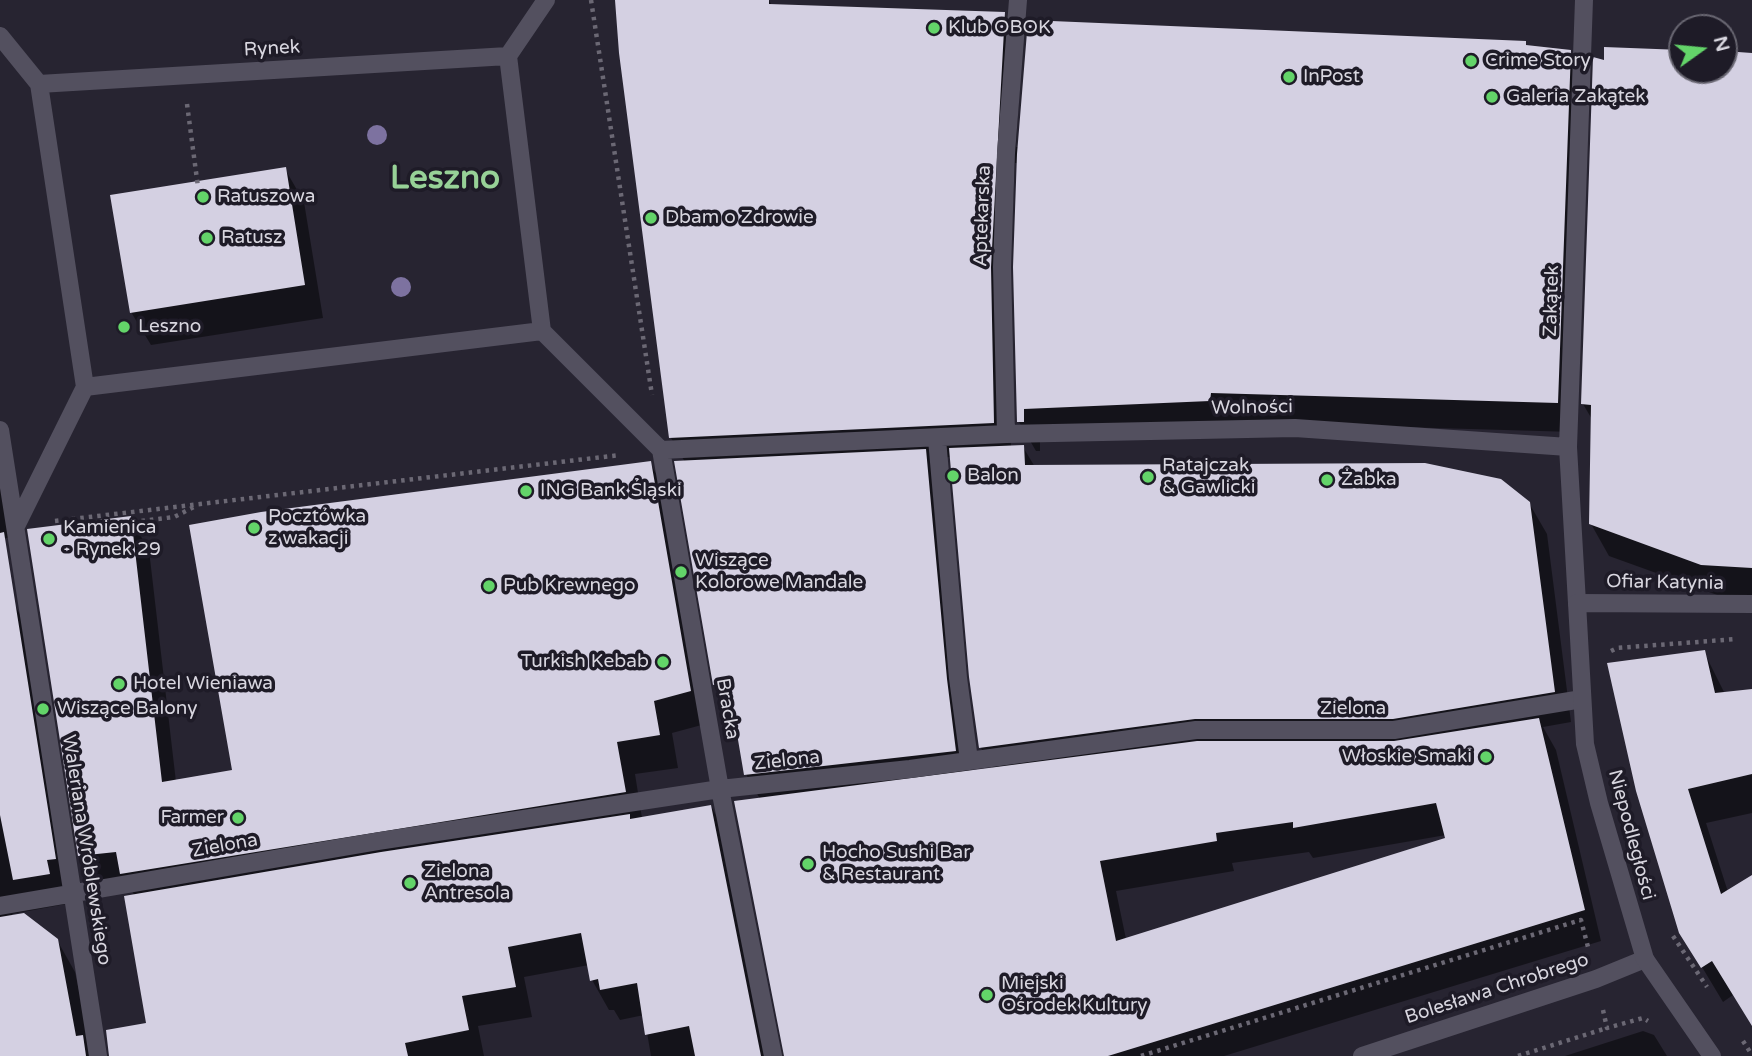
<!DOCTYPE html>
<html>
<head>
<meta charset="utf-8">
<style>
	body { margin:0 }
	#map { position:relative; width:1752px; height:1056px; overflow:hidden; background:#272431; font-family:"Varela Round",sans-serif }
	canvas { display:block }
	.north { position:absolute; left:1668px; top:14px; width:70px; height:70px; box-sizing:border-box; background:#1e1b27; border:2px solid #686671; border-radius:50%; rotate:75deg; font-size:19px; font-weight:700; line-height:28px; text-align:center; color:#d8d6df }
	.north::after { content:''; display:block; margin:auto; width:24px; height:32px; background:#63d469; clip-path:polygon(50% 0,100% 100%,50% 72%,0 100%) }
</style>
</head>
<body>
<div id="map">
<canvas width="1752" height="1056"></canvas>
<div class="north">N</div>
</div>
<script>
const c = document.querySelector('canvas').getContext('2d');
c.lineJoin = 'round';
function fillPath(path, color) { c.fillStyle = color; c.fill(path, 'evenodd'); }
function trace(path, color, width, dash) { c.strokeStyle = color; c.lineWidth = width; c.lineCap = dash ? 'butt' : 'round'; c.setLineDash(dash || []); c.stroke(path); }
function label(font, color, halo, rows, align = 'center') {
  c.font = font + ' "Varela Round",sans-serif'; c.lineWidth = 7; c.setLineDash([]); c.textBaseline = 'middle'; c.strokeStyle = halo; c.fillStyle = color; for (const [text, x, y, turn = 0] of rows) {
    c.save(); c.translate(x, y); c.rotate((+turn || 0) * Math.PI / 180); c.textAlign = isNaN(turn) ? turn : align; if (halo) c.strokeText(text, 0, 0); c.fillText(text, 0, 0); c.restore();
  }
}
fillPath(new Path2D(`
	M617,0h152l3,6 232,8 18,32 -6,101h4l505,-104 2,4 43,5 17,30 -13,350 -347,-10 -187,16v13h-4l-17,-29v-259h-4l-7,137 3,147h12l12,20 494,36 18,31 24,188 -28,5 13,23 45,191 -377,115h-439l-25,-257 -14,-25 -10,-58 -21,-32 -30,-222 -14,-24zM952,457l29,291 12,21 -21,3 -28,-289 -14,-25zM1446,835l1,5 -321,99 -10,-48 118,-20 -2,-8 77,-11 4,6z
	M1682,53v17h42v-15l28,1v542l-32,-2 -111,-40 -18,-32 2,-103 -10,-17 23,-341z
	M285,169l19,33 19,116 -172,27 -20,-33z
	M0,436l18,100 -18,3z
	M650,463l19,33 40,227 -37,10 6,35 -43,6 7,44 69,-12 17,31 44,219h-121l-7,-41 -24,5 -6,-10h-5l-17,-30 -3,-15 -65,12 8,40 -54,9 6,30h-374l38,-32 -13,-128 -7,-11 -29,4 -19,-33 -36,-232 86,-106 19,32 27,232 58,-10z
	M0,594l14,10 18,31 34,269 -54,10 1,2 44,24 18,32 18,84h-93z
	M1704,652l21,42 27,-4v123l-46,10 22,69 24,-15v148l-19,-30 -10,7 -42,-70 -43,-142z
	M1643,1031l11,4 13,21h-102z`), '#0007');
fillPath(new Path2D(`
	M615,0h154v4l236,8 -14,255 3,156 -325,15 -50,-385z
	M1028,20l498,21v4l45,5 -13,353 -347,-10 -1,8 -186,8v13h-7l-4,-155 4,-113z
	M1604,47l78,3v20h42v-19l28,2v515l-51,-3 -112,-41 2,-119 -10,-1 12,-347 11,3z
	M286,167l19,118 -175,28 -20,-118z
	M1024,445l1,20 400,-2 76,16 29,23 25,190 -162,27h-198l-216,29 -10,-71 -20,-229z
	M926,449l21,230 9,72 -212,24 -16,-94 -15,4 -39,-224z
	M651,461l40,230 -37,10 6,34 -43,7 9,50 -506,82 -4,-22 -38,4 -51,-327 104,-13 31,266 70,-12 -43,-245 72,-13z
	M4,532l52,327 -9,1 3,14 -37,6 -13,-65v-282z
	M1705,650l10,43 37,-4v85l-64,15 33,105 31,-19v151l-40,-65 -11,7 -22,-35 -43,-142 -29,-128z
	M1539,718l46,192 -477,146h-324l-50,-255 463,-60h197zM1436,803l9,35 -329,103 -16,-80 117,-20 -1,-8 77,-11v6z
	M711,805l50,251h-66l-6,-30 -44,9 -8,-52 -37,7 -2,-11 -8,2 -9,-48 -73,14 8,40 -54,9 7,34 -64,13 3,13h-299l-3,-26 40,-7 -22,-127 257,-44 249,-38v5z
	M24,913l34,26 18,97 7,-1 3,21h-86v-139z`), '#d4d0e2');
trace(new Path2D(`
	M591,0l61,395
	M187,104l11,83
	M55,521l565,-66
	M133,522l41,-5 22,-11
	M1611,651l6,-3 120,-9
	M1673,936l34,51
	M1603,1010l4,18 36,-10 5,3
	M1743,1041l9,14
	M1141,1056l440,-136 7,27
	M1518,1056l89,-28`), '#6b6874', 4.5, [3.5, 5]);
trace(new Path2D(`
	M0,36l39,48 46,303 -69,139
	M508,56l38,-56
	M39,84l469,-28 34,275 119,119
	M85,387l457,-56
	M0,430l98,626
	M1006,434l-4,-167 4,-114 12,-153
	M937,439l21,239 11,82
	M661,450l345,-16 289,-6 273,19
	M661,450l59,339 53,267
	M1577,603l-9,-156 16,-447
	M0,906l379,-65 341,-52 190,-20 286,-39h198l188,-31
	M1362,1056l234,-77 49,-20`), '#53505f', 18);
trace(new Path2D(`
	M1712,1056l-67,-97 -46,-156 -14,-59 -8,-141 175,1`), '#53505f', 18);
c.fillStyle = '#7d72a0';
for (const [x, y] of [
	[377,135],
	[401,287]
]) { c.beginPath(); c.arc(x, y, 10, 0, 2 * Math.PI); c.fill(); }
for (const [x, y, r, color] of [
	[934,28,7,"#63d469"],
	[1471,61,7,"#63d469"],
	[1289,77,7,"#63d469"],
	[1492,97,7,"#63d469"],
	[203,197,7,"#63d469"],
	[651,218,7,"#63d469"],
	[207,238,7,"#63d469"],
	[124,327,7,"#63d469"],
	[953,476,7,"#63d469"],
	[1148,477,7,"#63d469"],
	[1327,480,7,"#63d469"],
	[526,491,7,"#63d469"],
	[254,528,7,"#63d469"],
	[49,539,7,"#63d469"],
	[681,572,7,"#63d469"],
	[489,586,7,"#63d469"],
	[663,662,7,"#63d469"],
	[119,684,7,"#63d469"],
	[43,709,7,"#63d469"],
	[1486,757,7,"#63d469"],
	[238,818,7,"#63d469"],
	[808,864,7,"#63d469"],
	[410,883,7,"#63d469"],
	[987,995,7,"#63d469"]
]) { const dot = new Path2D(); dot.arc(x, y, r, 0, 2 * Math.PI); c.fillStyle = color; c.fill(dot); trace(dot, '#1e1b27', 2.5); }
label('19px', '#d8d6df', '#1e1b27', [
	["Klub OBOK",948,28],
	["Crime Story",1485,61],
	["InPost",1303,77],
	["Galeria Zakątek",1506,97],
	["Ratuszowa",217,197],
	["Dbam o Zdrowie",665,218],
	["Ratusz",221,238],
	["Leszno",138,327],
	["Ratajczak",1162,466],
	["& Gawlicki",1162,488],
	["Balon",967,476],
	["Żabka",1341,480],
	["ING Bank Śląski",540,491],
	["Pocztówka",268,517],
	["z wakacji",268,539],
	["Kamienica",63,528],
	["- Rynek 29",63,550],
	["Wiszące",695,561],
	["Kolorowe Mandale",695,583],
	["Pub Krewnego",503,586],
	["Turkish Kebab",649,662,"right"],
	["Hotel Wieniawa",133,684],
	["Wiszące Balony",57,709],
	["Włoskie Smaki",1472,757,"right"],
	["Farmer",224,818,"right"],
	["Hocho Sushi Bar",822,853],
	["& Restaurant",822,875],
	["Zielona",424,872],
	["Antresola",424,894],
	["Miejski",1001,984],
	["Ośrodek Kultury",1001,1006]
], 'left');
label('19px', '#d8d6df', '#1e1b27', [
	["Rynek",272,49,-3],
	["Aptekarska",983,216,-88],
	["Zakątek",1552,301,-88],
	["Wolności",1252,408,-1],
	["Ofiar Katynia",1665,583,1],
	["Bracka",727,709,80],
	["Zielona",1353,709],
	["Zielona",787,761,-6],
	["Niepodległości",1631,835,75],
	["Zielona",225,846,-10],
	["Waleriana Wróblewskiego",86,850,81],
	["Bolesława Chrobrego",1497,989,-18]
]);
label('bold 33px', '#97d197', '#1e1b27', [
	["Leszno",445,179]
]);
</script>
</body>
</html>
